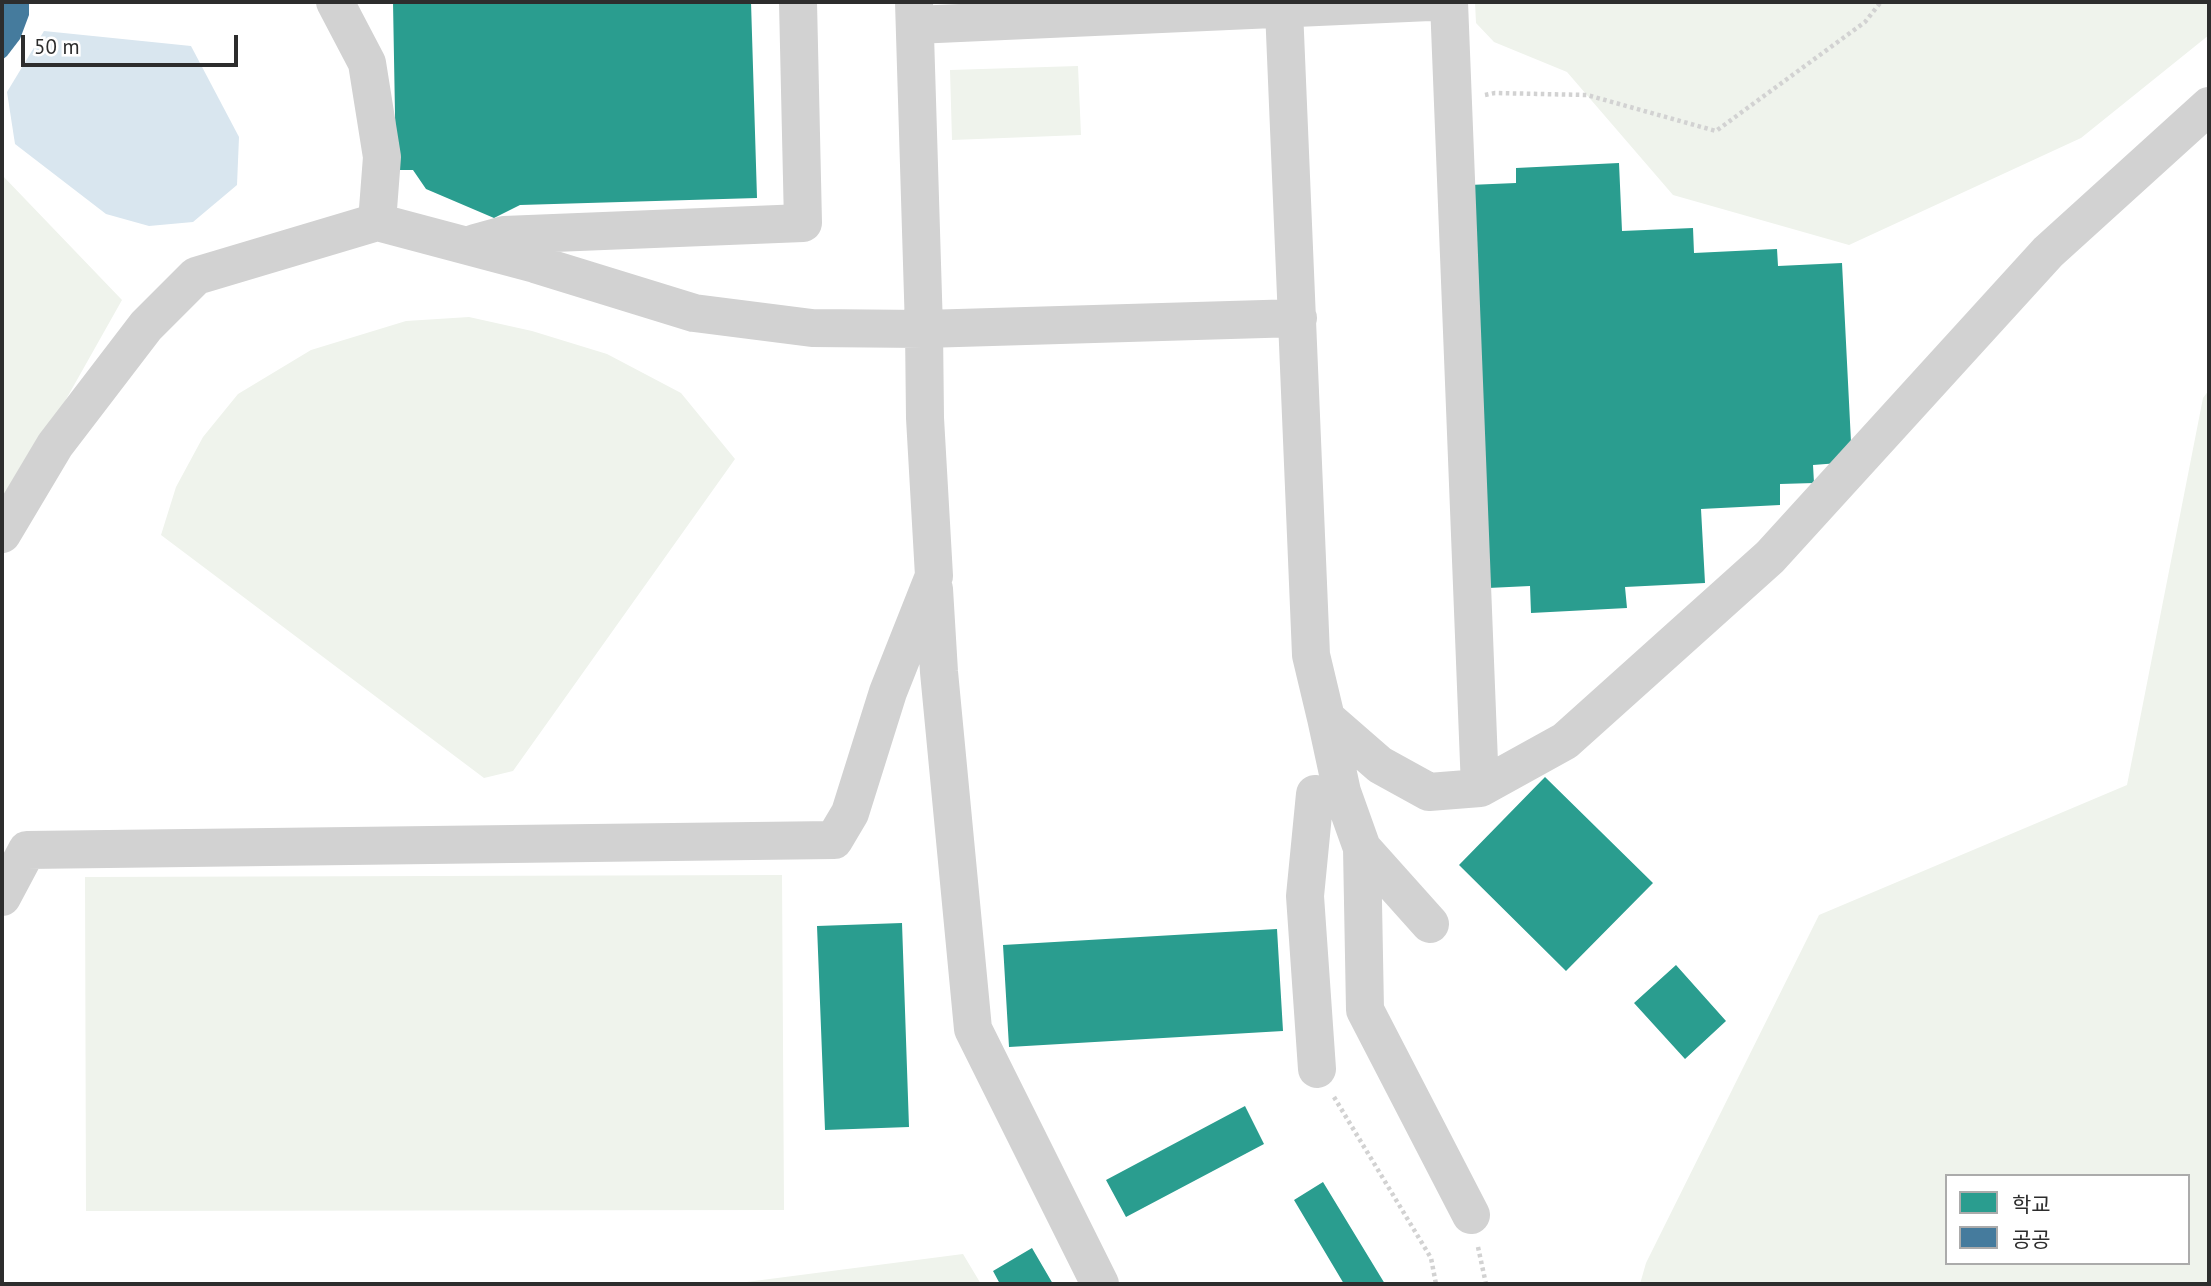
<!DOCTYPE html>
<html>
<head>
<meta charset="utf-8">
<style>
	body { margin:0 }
	#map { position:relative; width:2211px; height:1286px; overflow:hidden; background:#fff; font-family:"PT Sans","Noto Sans KR",sans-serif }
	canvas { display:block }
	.frame { position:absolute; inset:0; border:4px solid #2d2d2d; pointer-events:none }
	.legend { position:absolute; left:1945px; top:1174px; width:245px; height:91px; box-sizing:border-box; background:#fff; border:2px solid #ababab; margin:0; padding:9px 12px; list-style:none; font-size:21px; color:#2d2d2d }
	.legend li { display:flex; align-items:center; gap:14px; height:35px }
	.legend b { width:35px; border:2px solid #ababab }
	.scale { position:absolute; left:21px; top:35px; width:217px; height:32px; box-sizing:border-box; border:4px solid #2d2d2d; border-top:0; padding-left:9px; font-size:21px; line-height:24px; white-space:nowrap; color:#2d2d2d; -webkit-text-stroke:5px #fff; paint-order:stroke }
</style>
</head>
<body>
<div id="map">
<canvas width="2211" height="1286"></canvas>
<div class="frame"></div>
<ul class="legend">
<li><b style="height:19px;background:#2a9d8f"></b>학교</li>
<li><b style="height:19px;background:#457b9d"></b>공공</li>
</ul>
<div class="scale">50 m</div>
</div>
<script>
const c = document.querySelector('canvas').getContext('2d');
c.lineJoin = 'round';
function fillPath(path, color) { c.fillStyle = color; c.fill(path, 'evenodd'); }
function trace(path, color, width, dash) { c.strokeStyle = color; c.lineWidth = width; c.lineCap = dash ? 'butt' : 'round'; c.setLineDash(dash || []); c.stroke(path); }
fillPath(new Path2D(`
	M1475,2h734v33l-128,103 -232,107 -176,-50 -106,-123 -73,-30 -18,-19z
	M1078,66l3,69 -129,5 -2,-70z
	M2,175l120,125 -120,213z
	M469,317l63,14 75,23 74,39 54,66 -222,312 -29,7 -323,-243 15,-48 27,-50 35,-43 73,-44 95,-29z
	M2209,390v894h-569l6,-21 173,-348 308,-130 76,-387zM1947,1176h241v87h-241z
	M782,875l2,335 -698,1 -1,-334z
	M963,1254l18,30h-250z`), '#eff3ec');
fillPath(new Path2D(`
	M44,31l147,15 48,91 -2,48 -44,37 -44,4 -43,-12 -91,-70 -8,-52z`), '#d9e6ef');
fillPath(new Path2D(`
	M393,2h358l6,196 -237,7 -26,13 -68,-29 -13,-19h-17z
	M1619,163l3,68 71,-3 1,25 83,-4 1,17 64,-3 10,199 -39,3 1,18 -34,1v21l-79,4 4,74 -80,4 2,21 -96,5 -1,-27 -42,2 -19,-403 47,-2v-15z
	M1545,777l108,106 -87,88 -107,-106z
	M902,923l7,204 -84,3 -8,-204z
	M1277,929l6,102 -274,16 -6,-102z
	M1676,965l50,56 -41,38 -51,-56z
	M1245,1106l19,38 -138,73 -20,-37z
	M1323,1182l62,102h-41l-50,-84z
	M1032,1248l21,36h-53l-7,-13z`), '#2a9d8f');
fillPath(new Path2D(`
	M2,2h27v13l-9,24 -13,17 -5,4z`), '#457b9d');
trace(new Path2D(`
	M1485,95l10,-2 92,2 129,36 149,-109 16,-20
	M1334,1097l97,161 5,26
	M1478,1247l8,37`), '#d2d2d2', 4.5, [3.5, 3.5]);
trace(new Path2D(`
	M335,2l32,61 15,94 -5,65
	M914,2l10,327 374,-11
	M1449,2l31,786
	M1284,9l27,646 15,63
	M915,25l515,-23
	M475,243l29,-8 299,-12 -5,-221
	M2,534l53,-89 91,-119 50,-50 181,-54 158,42 159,49 118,15 112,1 1,89 9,158 -46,116 -38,121 -16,27 -807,10 -25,47
	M934,589l5,83 34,357 127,255
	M1315,794l-10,102 12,173
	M1362,848l68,76
	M1471,1215l-106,-205 -3,-162 -20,-56 -16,-74 54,47 49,27 51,-4 85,-47 205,-184 278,-305 161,-146`), '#d2d2d2', 38);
</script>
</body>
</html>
